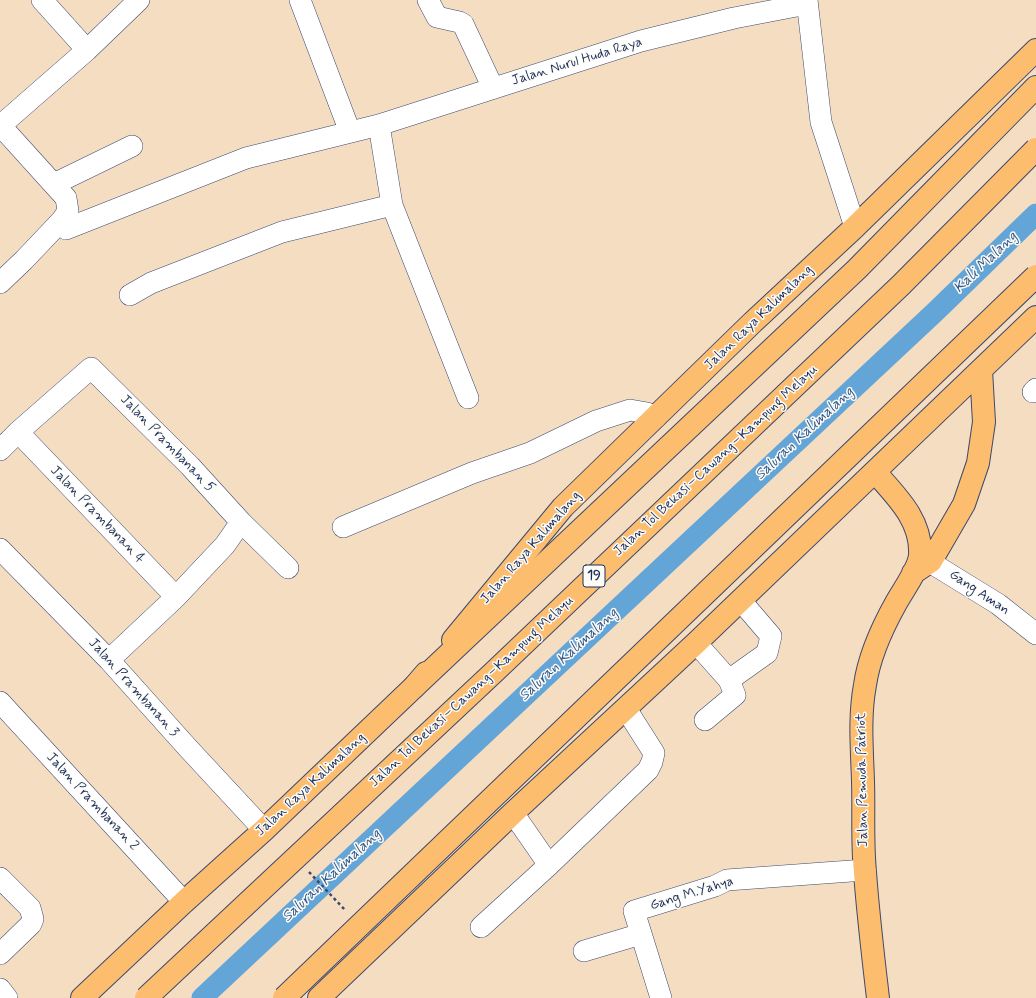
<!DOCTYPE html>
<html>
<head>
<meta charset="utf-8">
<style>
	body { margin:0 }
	canvas { display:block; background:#f5ddc2 }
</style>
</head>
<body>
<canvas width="1036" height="998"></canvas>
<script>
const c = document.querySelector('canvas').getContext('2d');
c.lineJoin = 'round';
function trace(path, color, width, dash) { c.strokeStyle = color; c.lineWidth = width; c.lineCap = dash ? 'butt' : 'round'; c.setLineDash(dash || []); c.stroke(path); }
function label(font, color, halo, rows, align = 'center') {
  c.font = font + ' Mynerve,sans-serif'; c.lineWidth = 3; c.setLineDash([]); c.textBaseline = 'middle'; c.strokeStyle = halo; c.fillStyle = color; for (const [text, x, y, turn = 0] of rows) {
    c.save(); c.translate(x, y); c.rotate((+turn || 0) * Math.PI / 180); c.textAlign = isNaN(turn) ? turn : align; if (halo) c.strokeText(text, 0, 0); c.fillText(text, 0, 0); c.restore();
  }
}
trace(new Path2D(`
	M202,998l733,-686 101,-98`), '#64a5d8', 21);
const minor = new Path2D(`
	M42,0l45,50
	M300,0l50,132
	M428,0l9,17 22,5 4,2 30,64
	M807,0l14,122 34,105
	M0,125l66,73 2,13 -6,9 -38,40 -24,23
	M379,125l13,80 76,193
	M0,126l87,-76 52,-50
	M54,184l78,-38
	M66,229l180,-71 133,-33 262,-84 93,-23 73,-14
	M130,295l21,-12 131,-51 110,-27
	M1036,389l-3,3 3,-1
	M18,432l158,165
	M0,450l18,-18 73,-64 99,98 51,56
	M343,527l129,-54 58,-20 66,-32 34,-11 17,3 9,4
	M0,549l109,111 78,87 77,83
	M920,556l78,48 38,30
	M696,643l33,37 6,15 -30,25
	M109,660l67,-63 49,-52 16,-23 47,46
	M729,680l38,-27 4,-17 -30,-35
	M0,702l184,200
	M513,813l36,52
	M0,878l30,30 3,11 -2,5 -31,30
	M481,927l68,-62 99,-95 4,-8 2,-9 -28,-44
	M584,951l57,-17
	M0,989l7,9
	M661,998l-27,-87 81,-25 12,-6 138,-10`);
const major = new Path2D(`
	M875,472c21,24 47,48 45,83 -1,14 -17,35 -24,48 -14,25 -27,54 -31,82 -6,32 -3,64 -2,96 1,30 -1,61 2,91 3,42 8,84 13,126
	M913,573l18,-12 33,-57 14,-41 6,-41 -3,-52
	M453,640l110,-133 190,-185 102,-95 181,-177
	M82,998l102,-96 80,-72 150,-143 12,-14
	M319,998l194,-185 183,-170 340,-326`);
const highway = new Path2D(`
	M414,687l443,-418 179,-182`);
trace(minor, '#3c496d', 22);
trace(major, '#3c496d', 24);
trace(highway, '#3c496d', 24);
trace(new Path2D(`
	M309,872l37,39`), '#3c496d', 2.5, [3, 3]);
trace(minor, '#fff', 21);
trace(major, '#fcbd6f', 22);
trace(highway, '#fcbd6f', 22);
const highwayBridge = new Path2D(`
	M146,998l347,-325 408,-388 135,-136
	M284,998l752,-722`);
trace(highwayBridge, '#3c496d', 24, []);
trace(highwayBridge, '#fcbd6f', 22);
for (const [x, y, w] of [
	[594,576,22]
]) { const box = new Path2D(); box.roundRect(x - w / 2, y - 11, w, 22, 3); c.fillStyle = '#fdfcf7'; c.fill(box); trace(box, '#1b2f5e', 1); }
label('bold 13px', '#1b2f5e', null, [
	["19",594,576]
]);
label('14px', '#1b2f5e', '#fdfcf7', [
	["Jalan Nurul Huda Raya",577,62,-17],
	["Jalan Raya Kalimalang",759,318,-44],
	["Jalan Prambanan 5",167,444,46],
	["Jalan Tol Bekasi–Cawang–Kampung Melayu",716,461,-43],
	["Jalan Prambanan 4",97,515,46],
	["Jalan Raya Kalimalang",531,548,-49],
	["Gang Aman",979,593,34],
	["Jalan Prambanan 3",133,688,48],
	["Jalan Tol Bekasi–Cawang–Kampung Melayu",472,692,-43],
	["Jalan Pemuda Patriot",863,780,-91],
	["Jalan Raya Kalimalang",311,785,-43],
	["Jalan Prambanan 2",92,802,47],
	["Gang M.Yahya",692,894,-17]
]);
label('italic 15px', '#355889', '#fdfcf7', [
	["Kali Malang",986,263,-44],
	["Saluran Kalimalang",805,434,-43],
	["Saluran Kalimalang",569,655,-43],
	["Saluran Kalimalang",332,876,-43]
]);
</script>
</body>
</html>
